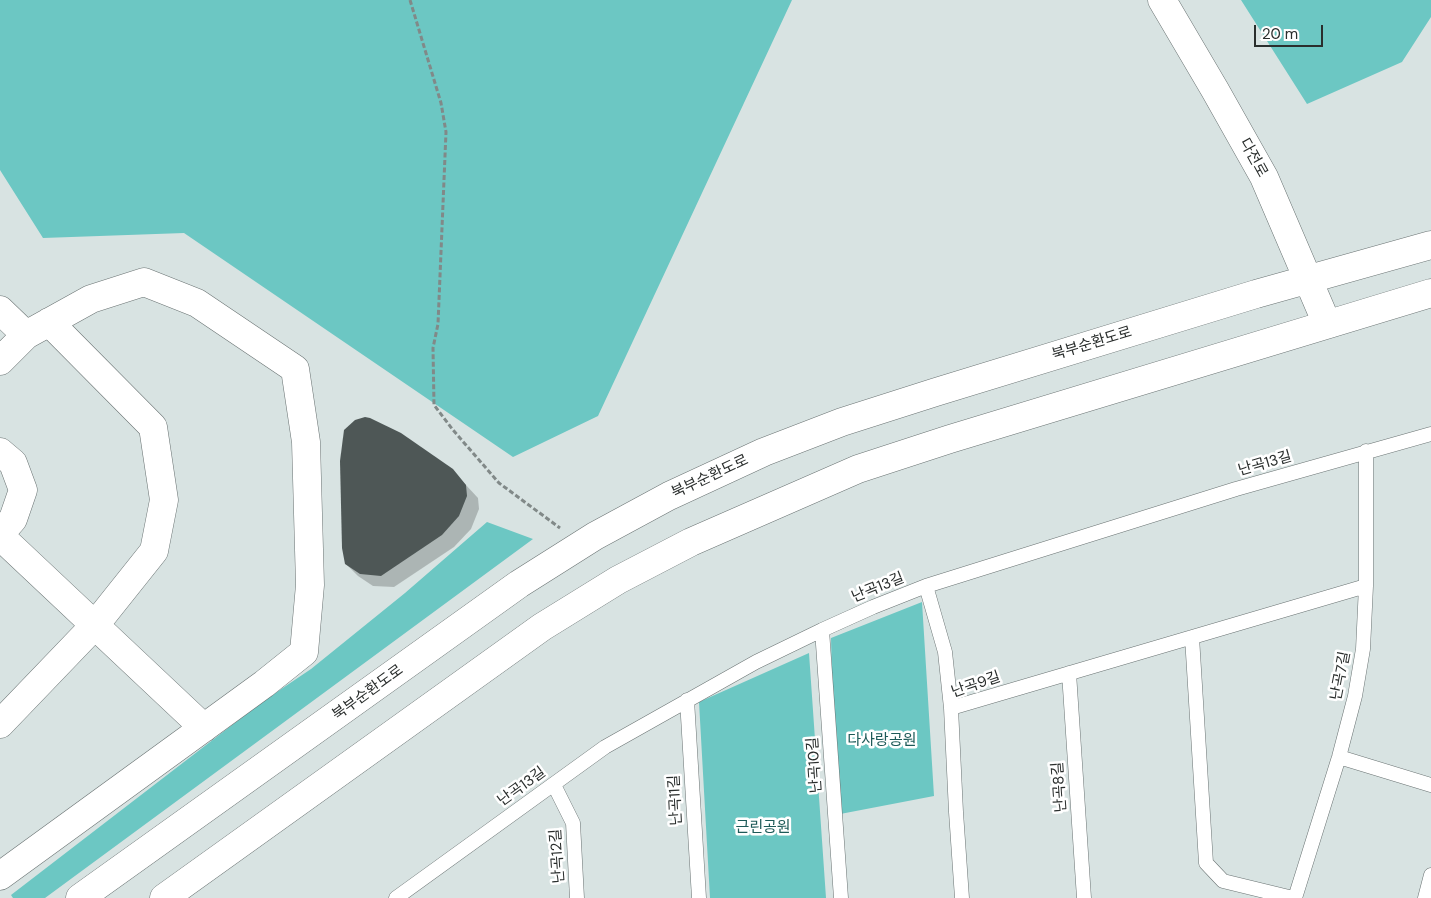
<!DOCTYPE html>
<html>
<head>
<meta charset="utf-8">
<style>
	body { margin:0 }
	#map { position:relative; width:1431px; height:898px; overflow:hidden; background:#d8e3e2; font-family:"DM Sans",sans-serif }
	canvas { display:block }
	.scale { position:absolute; left:1254px; top:25px; width:69px; height:22px; box-sizing:border-box; border:2px solid #2a2e2d; border-top:0; padding-left:6px; font-size:15px; line-height:18px; white-space:nowrap; color:#2a2e2d; -webkit-text-stroke:4px #fff; paint-order:stroke }
</style>
</head>
<body>
<div id="map">
<canvas width="1431" height="898"></canvas>
<div class="scale">20 m</div>
</div>
<script>
const c = document.querySelector('canvas').getContext('2d');
c.lineJoin = 'round';
function fillPath(path, color) { c.fillStyle = color; c.fill(path, 'evenodd'); }
function trace(path, color, width, dash) { c.strokeStyle = color; c.lineWidth = width; c.lineCap = dash ? 'butt' : 'round'; c.setLineDash(dash || []); c.stroke(path); }
function label(font, color, halo, rows, align = 'center') {
  c.font = font + ' "DM Sans","Noto Sans KR",sans-serif'; c.lineWidth = 5; c.setLineDash([]); c.textBaseline = 'middle'; c.strokeStyle = halo; c.fillStyle = color; for (const [text, x, y, turn = 0] of rows) {
    c.save(); c.translate(x, y); c.rotate((+turn || 0) * Math.PI / 180); c.textAlign = isNaN(turn) ? turn : align; if (halo) c.strokeText(text, 0, 0); c.fillText(text, 0, 0); c.restore();
  }
}
fillPath(new Path2D(`
	M0,0h792l-194,416 -85,41 -329,-224 -141,5 -43,-68z
	M1241,0h190v17l-29,45 -95,42z
	M487,522l46,17 -488,359h-32l-2,-3 251,-193 49,-33 94,-76z
	M922,602l12,194 -99,19 -4,-177z
	M809,653l17,245h-116l-11,-196z`), '#6cc7c3');
fillPath(new Path2D(`
	M452,470l26,28 1,11 -8,20 -17,18 -60,40 -21,-1 -15,-10 -12,-12z`), '#0003');
fillPath(new Path2D(`
	M365,417l5,1 31,15 52,36 13,16 1,11 -8,20 -17,19 -61,41 -21,-2 -15,-10 -3,-16 -2,-87 4,-31 11,-10z`), '#4e5756');
const lane = new Path2D(`
	M926,586l19,66 6,56 5,104 6,86
	M822,630l19,268
	M1192,637l14,226 17,18 70,17
	M1069,673l15,225
	M687,700l12,198
	M951,708l415,-122
	M1339,757l92,28
	M554,785l19,38 4,75
	M396,898l209,-151 151,-85 66,-32 51,-23 53,-21 310,-97 195,-55
	M1295,898l44,-141 16,-61 8,-47 3,-63v-135
	M1425,898l6,-23`);
const street = new Path2D(`
	M0,310l26,25 -26,26
	M0,452l13,11 10,27 -10,29 -13,15
	M0,536l204,192
	M0,724l95,-99 59,-74 10,-51 -11,-73 -104,-105
	M0,876l264,-192 40,-32 6,-67 -4,-143 -11,-73 -98,-66 -53,-21 -53,17 -65,36`);
const secondary = new Path2D(`
	M1162,0l53,90 49,87 63,147
	M80,898l439,-314 76,-48 74,-40 95,-44 78,-30 94,-30 320,-98 175,-49
	M164,898l378,-271 76,-47 73,-38 167,-73 92,-30 481,-146`);
trace(lane, '#6a7373', 15);
trace(street, '#6a7373', 29);
trace(secondary, '#6a7373', 29);
trace(new Path2D(`
	M410,0l31,103 5,29 -8,192 -5,24 1,57 19,25 46,53 61,45`), '#818988', 3, [5, 2.5]);
trace(lane, '#fff', 14);
trace(street, '#fff', 28);
trace(secondary, '#fff', 28);
label('15px', '#2a2e2d', '#fff', [
	["다전로",1253,158,61],
	["북부순환도로",1092,344,-17],
	["난곡13길",1265,464,-16],
	["북부순환도로",710,477,-25],
	["난곡13길",878,588,-22],
	["난곡7길",1341,676,-79],
	["난곡9길",976,685,-19],
	["북부순환도로",368,693,-36],
	["난곡10길",815,765,-94],
	["난곡13길",522,787,-36],
	["난곡8길",1060,787,-94],
	["난곡11길",676,800,-93],
	["난곡12길",558,856,-94]
]);
label('15px', '#1d5a58', '#fff', [
	["다사랑공원",882,741],
	["근린공원",763,828]
]);
</script>
</body>
</html>
